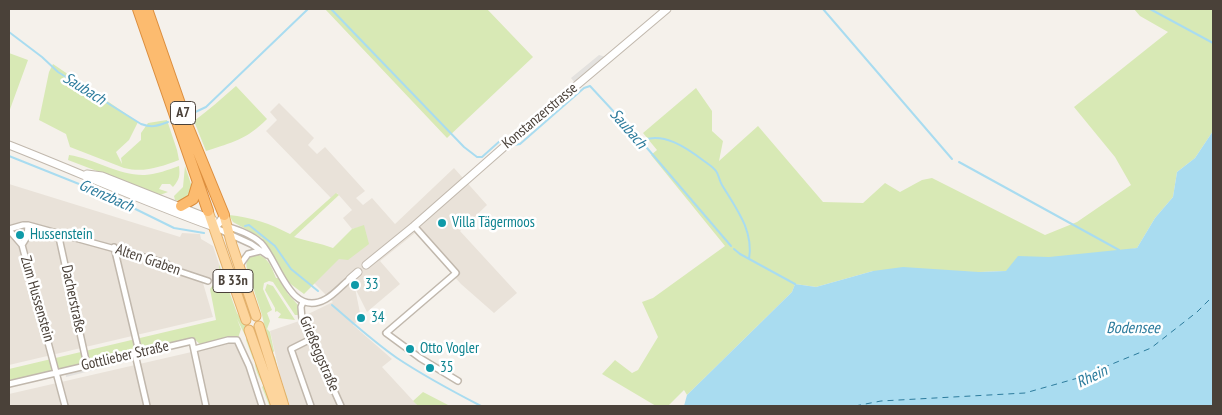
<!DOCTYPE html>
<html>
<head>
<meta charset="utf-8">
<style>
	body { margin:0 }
	#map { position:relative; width:1222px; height:415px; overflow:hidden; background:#f5f1eb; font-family:"PT Sans Narrow",sans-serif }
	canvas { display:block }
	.frame { position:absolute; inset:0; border:10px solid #4a4139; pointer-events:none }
</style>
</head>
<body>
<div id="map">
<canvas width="1222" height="415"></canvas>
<div class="frame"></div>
</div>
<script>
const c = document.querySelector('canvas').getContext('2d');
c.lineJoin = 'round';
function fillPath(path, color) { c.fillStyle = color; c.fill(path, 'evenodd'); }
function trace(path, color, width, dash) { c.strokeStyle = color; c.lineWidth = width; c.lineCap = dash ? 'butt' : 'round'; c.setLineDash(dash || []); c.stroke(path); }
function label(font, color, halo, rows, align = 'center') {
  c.font = font + ' "PT Sans Narrow",sans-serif'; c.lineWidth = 5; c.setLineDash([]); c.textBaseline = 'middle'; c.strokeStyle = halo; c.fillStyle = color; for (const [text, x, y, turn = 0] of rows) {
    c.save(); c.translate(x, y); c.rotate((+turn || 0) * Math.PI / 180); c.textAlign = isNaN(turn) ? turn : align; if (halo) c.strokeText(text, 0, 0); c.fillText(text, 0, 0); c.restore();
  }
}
fillPath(new Path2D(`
	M279,103l35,35 -6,7 9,9 8,-7 40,44 -9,7 7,7 9,-7 23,26 59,-56 33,37 -27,26 57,62 -23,20 -33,-29 -46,-51 -35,28 20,23 -33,28 -12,-24 6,30 -8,7 39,34 -10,8 36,39h-128l-10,-31 -10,-44 35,-12 -1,-3 29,-14 -22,-22 53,-54 -12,3 -9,-11 9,-8 -15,-17 -6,5 -65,-67 11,-11 -7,-8z
	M9,184l171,53 2,-4 18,1 1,5 12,7 6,18v6l-5,11 -11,2 10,34 -204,48z
	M235,342l10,22 14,42h-250v-12z`), '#e9e2d9');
fillPath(new Path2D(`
	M325,9h162l46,48 -86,81z
	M1134,9h79v122l-18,27 -18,14 -4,25 -18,21 -18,30 -131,23 -27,1 -106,-1 -57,16 -21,-3 -3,8 -105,103 -3,-5 -16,16h-12l-54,-32 13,-14 17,13 6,-3 20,-33 -16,-35 11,-4 72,-52 -74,-91 6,-5 -14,-17 53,-45 16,23v20l11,10 -4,20 39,-35 65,76 40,1 22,-20 15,9 22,-12 10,-2 113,57 32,-13 54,-37 -16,-28 -41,-50 94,-75 -28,-16z
	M9,53l19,7 -19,52z
	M53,64l85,58 -9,18 -13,12 6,12 -1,-6 20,-18v-7l7,-10 19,-3 10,30 2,10c-19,7 -35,13 -55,8l-54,-21 -4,-13 -27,-14 10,-48z
	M236,86l31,33c-21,21 -34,23 -61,32l-12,-30c15,-11 28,-23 42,-35z
	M69,155c26,4 51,21 76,20 12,-1 23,-5 34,-9 1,9 1,13 -6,21l-3,-3h-8l-3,5 9,3 -8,3 -92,-35z
	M185,166l8,24 -4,8 -6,4 -8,-2 -1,-4 9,-9z
	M336,193l3,2 -45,42c13,4 26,6 39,11l19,-19 12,-4 5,19 -21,16 -9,-1 -35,35 -16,-12 -26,-44 -29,-16 -4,-7c22,2 42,9 61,19z
	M257,254c13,5 14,13 19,24h3l9,16 10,11v10h-3l-22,-33 -4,-1 -5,2 -1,6 9,21 -5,3 3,8 -3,8 3,3 4,19 -2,3 3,3 5,23h1l7,19 -1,3 3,4h-3l-13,-40 -12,-51 -15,-46c-2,-8 1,-15 10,-15z
	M219,264l18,49 7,10 28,83 -3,-1 -7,-18 2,-2c-5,-6 -10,-18 -9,-25l-2,-1 -7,-19 1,-4 -2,-1 -8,-16 4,10 -3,9 -4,-1 -33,8 -8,-7 -184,43v-12l207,-49 -6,-31 3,-4 12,2 -6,-17z
	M267,284l6,2 22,34 -17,-2 3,-4 -4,-3 -2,1v-4l-10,-18z
	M423,392l27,14h-32l-5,-5z`), '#d8e9b5');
fillPath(new Path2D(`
	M599,55l7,2 -31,26 -4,-5z
	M129,358l1,3 -64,16 -1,-4z`), '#e4e2df');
fillPath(new Path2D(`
	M1213,131v275h-529l3,-11 105,-103 3,-8 21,3 57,-16 30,-4 76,5 27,-1 12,-15 31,1 88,-9 18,-30 18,-21 4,-25 18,-14z`), '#a9dcf0');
trace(new Path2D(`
	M331,9l133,138 13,10h5l19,-17h4
	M823,9l129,150
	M1150,9l63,34
	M9,32l33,25 16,15 83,52c11,4 16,2 27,-2
	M189,115l17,-8 102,-98
	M641,141c22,-10 46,7 63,20 4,3 9,6 12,10 3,4 3,9 6,14 14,23 32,46 27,74
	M514,145l6,-1 64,-56 6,-2 51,55 90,105
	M9,156l100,40 65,32 30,5
	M959,162l160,88
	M245,226l4,-1 26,21 16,23 27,22
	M734,249l6,5 55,30
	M332,305c21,18 42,37 65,53 27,18 55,33 84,48`), '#a9dcf0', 2);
trace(new Path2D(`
	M855,406l26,-5 144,-8 53,-15 73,-30 46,-36 16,-16`), '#2d7c9d', 1, [6, 5]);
const minor = new Path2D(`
	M226,226c12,4 25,8 35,17 18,19 29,76 65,56 9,-5 16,-14 24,-20
	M414,226l42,47 -70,60 34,25 38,23
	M214,227l37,17 16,11
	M9,229l14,-4h5l138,38 6,6 36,12
	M9,230l13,15 43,161
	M58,233l29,132
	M22,245l5,-8 1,-12
	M114,247l25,105
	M240,265l8,-11 12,-3
	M303,302l-2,5 1,12 39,87
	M194,349l34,-9h9l12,26 13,40
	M135,354l12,52
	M9,384l183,-43 14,65
	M311,406l-20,-57 20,-10`);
const tertiary = new Path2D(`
	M9,145c69,27 135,57 205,82l5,-4 5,-8
	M87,174l15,2 111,44
	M366,265l48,-39 99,-87 154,-130
	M350,279l8,-7`);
const primary = new Path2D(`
	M208,211l38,109
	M224,215l8,30 24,71
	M259,326l25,80
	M249,330l27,76`);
const motorway = new Path2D(`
	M138,9l70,202
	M147,9l41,118 36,88
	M181,206l12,-7 5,-17`);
trace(minor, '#c1b8ad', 8);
trace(tertiary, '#c1b8ad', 9);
trace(primary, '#e3b06b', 11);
trace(motorway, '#dc8e3e', 12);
trace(minor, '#fff', 5);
trace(tertiary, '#fff', 7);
trace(primary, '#fdd59d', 9);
trace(motorway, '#fcbb6f', 10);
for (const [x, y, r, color] of [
	[442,223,5,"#0f9aa8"],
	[20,235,5,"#0f9aa8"],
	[355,285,5,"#0f9aa8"],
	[361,318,5,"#0f9aa8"],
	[410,349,5,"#0f9aa8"],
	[430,368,5,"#0f9aa8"]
]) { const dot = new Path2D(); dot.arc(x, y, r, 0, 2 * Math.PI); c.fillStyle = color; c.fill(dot); trace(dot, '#fff', 2); }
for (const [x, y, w] of [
	[183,113,25],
	[233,281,40]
]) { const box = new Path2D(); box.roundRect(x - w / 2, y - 11.5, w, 23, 4); c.fillStyle = '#fff'; c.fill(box); trace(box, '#4a4139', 1); }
label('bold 14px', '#4a4139', null, [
	["A7",183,113],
	["B 33n",233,281]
]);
label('15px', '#4a4139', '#fff', [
	["Konstanzerstrasse",540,116,-40],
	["Alten Graben",148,260,19],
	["Zum Hussenstein",37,299,74],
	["Dacherstraße",73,299,78],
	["Grießeggstraße",319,354,67],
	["Gottlieber Straße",125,356,-13]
]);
label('15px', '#0d838f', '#fff', [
	["Villa Tägermoos",452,223],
	["Hussenstein",30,235],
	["33",365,285],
	["34",371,318],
	["Otto Vogler",420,349],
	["35",440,368]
], 'left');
label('italic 16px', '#2d7c9d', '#fff', [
	["Saubach",84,89,32],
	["Saubach",628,129,49],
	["Grenzbach",106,196,24],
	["Bodensee",1133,328],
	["Rhein",1092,377,-26]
]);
</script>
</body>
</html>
